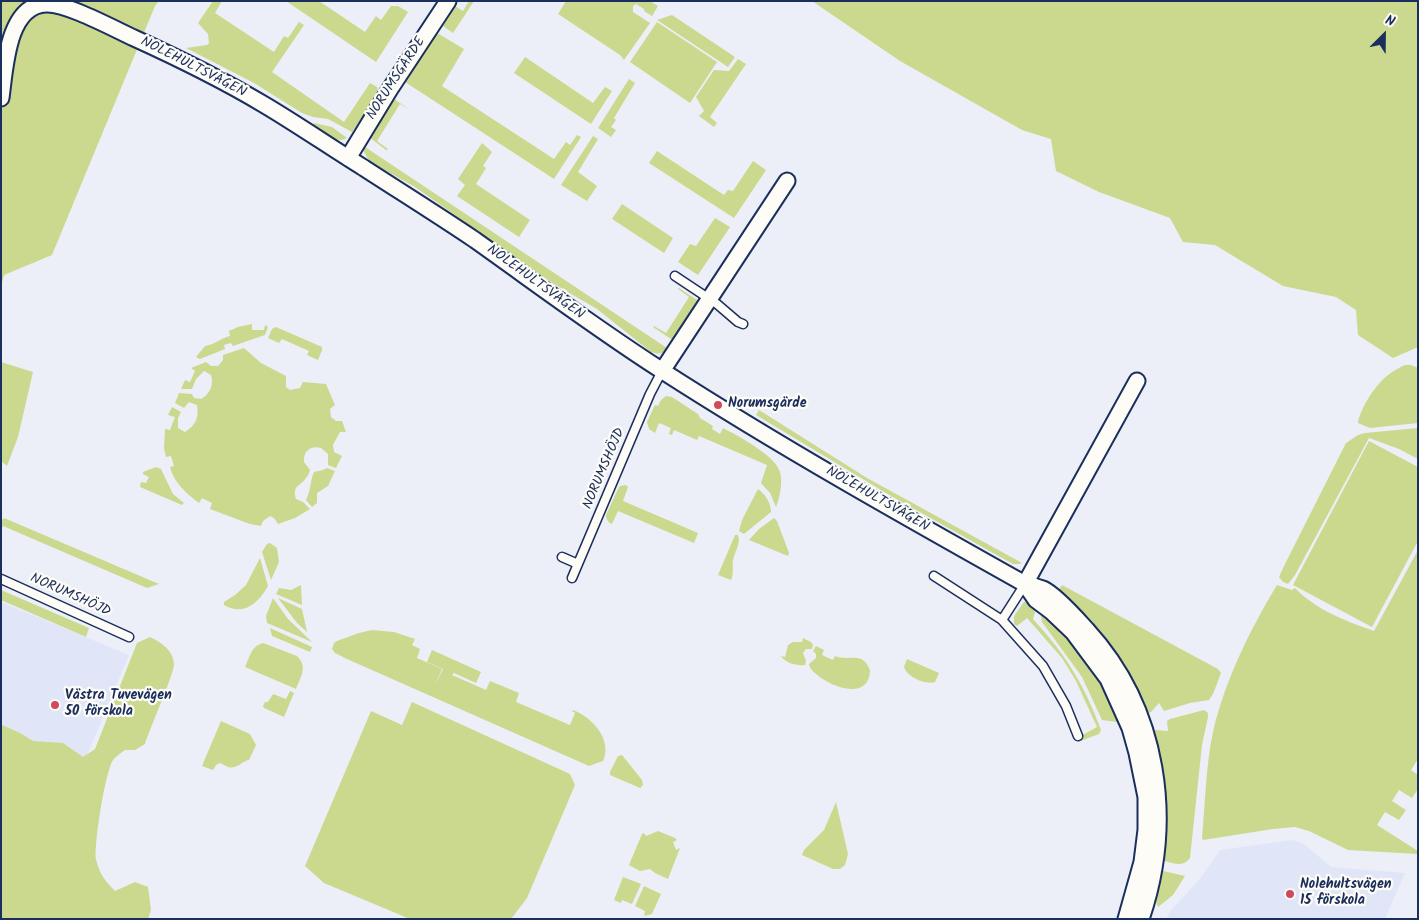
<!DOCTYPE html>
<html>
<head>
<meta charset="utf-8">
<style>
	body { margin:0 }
	#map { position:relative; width:1419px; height:920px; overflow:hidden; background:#eceff7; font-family:Kalam,sans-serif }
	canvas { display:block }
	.frame { position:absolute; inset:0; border:2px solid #1b2f5e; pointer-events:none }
	.north { position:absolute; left:1359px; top:10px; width:50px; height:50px; -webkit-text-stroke:4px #fdfcf7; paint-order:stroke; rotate:23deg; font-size:14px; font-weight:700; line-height:20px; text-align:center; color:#1b2f5e }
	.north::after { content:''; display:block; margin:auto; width:18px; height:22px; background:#1b2f5e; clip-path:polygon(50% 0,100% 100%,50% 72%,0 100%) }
</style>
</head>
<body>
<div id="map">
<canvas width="1419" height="920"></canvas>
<div class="frame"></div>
<div class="north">N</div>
</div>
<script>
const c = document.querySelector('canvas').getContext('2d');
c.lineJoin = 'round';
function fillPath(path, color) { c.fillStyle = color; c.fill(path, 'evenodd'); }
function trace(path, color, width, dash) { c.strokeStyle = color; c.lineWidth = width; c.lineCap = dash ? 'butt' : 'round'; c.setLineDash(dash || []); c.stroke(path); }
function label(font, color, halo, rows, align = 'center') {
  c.font = font + ' Kalam,sans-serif'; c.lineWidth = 4.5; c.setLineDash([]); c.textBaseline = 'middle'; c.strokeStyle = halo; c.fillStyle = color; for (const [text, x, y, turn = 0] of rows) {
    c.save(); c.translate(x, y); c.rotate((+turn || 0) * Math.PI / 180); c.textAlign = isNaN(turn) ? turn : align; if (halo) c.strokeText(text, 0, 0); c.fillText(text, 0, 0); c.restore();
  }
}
fillPath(new Path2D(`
	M1,602l128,53 -56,134 -72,-33z
	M1292,840l12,4 27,23 74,6 -20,46h-219l5,-9 29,-31 20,-29z`), '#e0e6f7');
fillPath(new Path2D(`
	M1,1h158l-4,5 -103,249 -48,20 -3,12z
	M213,1h9l-7,12 59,39 10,-16 4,2 11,-16 5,3 -32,47 72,50 26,-39 7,4 1,3 -2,6 -24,36 -24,-13 -15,-2 -11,-4 -48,-30 -68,-35 21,-3 2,-2 -1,-9 -10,-11z
	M286,1h33l46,31 11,-16 5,4 10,-14h7l10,6 -32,50z
	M469,1h5l-21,32 -10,-7 12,-20 8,5z
	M566,1h84l8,5 -6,10 -8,-5v-2l-8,-5 -3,2v6l17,11 -26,37 -4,-5 -62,-41z
	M812,1h606v346l-25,11 -35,-23 -2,-25 -20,-13 -53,-11 -68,-41 -32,-3 -13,-24 -71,-26 -43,-21 -5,-32 -29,-9 -122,-69z
	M672,15l63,42 -7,10 -71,-47z
	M657,22l60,40 -27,41 -60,-41z
	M437,33l27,16 -22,37 112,73 12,-17 4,3 7,-10 4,2 -27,42 -149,-97z
	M525,57l68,46 12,-16 7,4 -21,33 -77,-51z
	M738,59l8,5 -36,53 7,6 -3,4 -15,-11 5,-5 -8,-14 18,-27 15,1z
	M629,79l6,4 -21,35 2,2 -5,7 5,3 -5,7 -13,-9z
	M393,98l18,13 -11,-7 -23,37 11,8 -2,1 -17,-13z
	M314,123l18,4 15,11c-13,7 -22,-7 -34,-12z
	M593,136l5,3 -20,33 19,14 -10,15 -26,-16z
	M482,143l10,9 -9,14 3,2 -10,16 54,36 -11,17 -62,-41 8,-11 -7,-6z
	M365,147l302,201v1c-5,6 -9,5 -16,3l-54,-43 -48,-28 -134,-94 -46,-26 -6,-11z
	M657,151l67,44 4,-5 5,1 20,-30 13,9 -32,48 -85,-55z
	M622,204l51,34 -9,15 -52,-34z
	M715,218l15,9 -32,48 -20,-13 12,-18 6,2z
	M679,288l18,12v4l-23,37 -21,-14 1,-1 12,7 23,-36 -11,-8z
	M252,324v6h12l1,-5 3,2 -3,8 -32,11 -2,-3 -7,2 1,4 -25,10 -4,-2 9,-11c9,-1 16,-8 25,-10l-1,-5 9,-4z
	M276,327l46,20v3l-4,10 -11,-5 2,-4 -27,-12 -3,4 -11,-5 4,-9z
	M244,348l17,15 25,13v11l4,3 10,-2 3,-6 23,2 9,21 -5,4 1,8 5,4h6l4,11h-6l-7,13 1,7 8,4 -6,12 -8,-3v-11l-7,-6c-10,-3 -18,3 -17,14l6,8c-1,3 -2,6 -4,8 -6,9 -14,7 -10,21l7,3 7,7 -15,9 -17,6 -4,-6 -4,-2 -7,5 -2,5 -11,-2 -40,-15 2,-6 -10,-5 -3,5c-13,-10 -25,-20 -29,-36l4,-1 -3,-10 -5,1 -2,-9 1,-19 5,1 5,-13 -7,-2 4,-8 9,5 -3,6v10l7,4c11,-7 14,-14 12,-27l-8,-3 -5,6 -9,-5 4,-10 13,1 2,4 7,1c9,-5 13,-14 10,-24l-7,-4 -8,8 -4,10h-11l4,-9 5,2 5,-11 -4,-3 15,-6 5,4h7l5,-6v-5z
	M1,362l32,10 -15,65 -11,29 -6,-5z
	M1405,365h6l7,3v55l-48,5 -12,-5c0,-5 3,-10 5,-15 10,-19 21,-34 42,-43z
	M666,396l6,1 26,17 2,4 13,8 -1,3 8,5 3,-6c15,8 52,27 57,44 3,10 0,25 -4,35l-6,-14 -9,-10 6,-18 -68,-29 -2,4 -23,-10 -2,5 -3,-1 2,-6 -12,-5 -4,10 -6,-4 -2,-7 8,-17 3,1 3,-6z
	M759,410l108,68 155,85 -3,1h-6l-122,-68 -135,-81z
	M1418,428v31l-19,-10 -30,-11 -74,137 -7,9 -5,-2 -4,-5 5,-11 62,-123 12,-8 7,-2z
	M1369,441l49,26v74l-46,86 -79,-42z
	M156,467l5,2 12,25 11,9 -2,2 -42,-18 1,-5 5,1 3,-6 -6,-3v-2z
	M327,468l8,3 -7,15 -11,7v10l-5,4 -6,-7c5,-10 4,-19 8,-28l9,-2z
	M626,485l2,2 -5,14 75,32 -4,10 -76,-32 -6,13c-3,-1 -6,-4 -6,-9l12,-26 2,-3z
	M758,489c7,5 13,14 13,23l-27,22 -5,-3 3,-11z
	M4,518l155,66 -12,4 -144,-62 -2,4v-9z
	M774,518l3,3 12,32 -1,3 -39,-16 10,-11z
	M735,535h3c3,9 -3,16 -5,25 -1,7 1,14 -2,20l-13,-5z
	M270,543l7,5 2,14 -8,18 -9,-28 5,-8z
	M1418,550v209l-7,11 7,5v14l-6,9 -13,-8 -7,11 14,9 -7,10 -14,-8 -8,13 41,26v3l-70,-4 -39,-19 -14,-4 -22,2 -70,11 -1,-2c3,-34 4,-74 11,-106 12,-52 37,-102 64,-147l15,5 3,-2c21,22 51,33 79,43z
	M260,558l8,28c-9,16 -24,31 -44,19v-3l11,-7 11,-10z
	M301,585l1,20 -26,-11 3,-6 12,2z
	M1062,585l156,84 3,4 -8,21 -4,6 -19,3 -26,8 -5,-8 -8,9 -6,2 -88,-121z
	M1,590l88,38 -3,9 -85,-37z
	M273,598l15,21 24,23 -45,-19 -1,-7z
	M278,598l24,11 5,23 -10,-9z
	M1024,602h5l7,7 -3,10c33,36 51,65 68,111l-2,4 -21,8 -1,-4 20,-11 -21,-46 -14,-23 -35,-40 -10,8 -3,-2v-8z
	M1045,613l47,50 32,60 -22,-3 -20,-43 -40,-55 -1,-6z
	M270,628l42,19 -2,5 -38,-16z
	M372,630l22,2 21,7 -3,6 8,4 -3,9 25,11 -7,16 8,-16 -16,-7 5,-12 49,22 -5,11 -22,-10 -2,2 34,15 4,-9 29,12 -3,9 54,23 5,-12 -3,-2 1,-1c19,7 40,30 30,51l-14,5 -242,-107 -12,-6 -3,-4 2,-6 3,-2 22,-8z
	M150,637c12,6 23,13 24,27 1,7 -25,67 -29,80l-10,6h-10c-4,3 -9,6 -12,10 -8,13 -19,84 -17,99 3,14 9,22 19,32l20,-9 13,5 3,23 -3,9h-147l1,-194 18,8 13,8 30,2 20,14 12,-8 42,-106z
	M803,638l8,4 2,3 -1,4h-6l-3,4 3,8 -1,4c-8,1 -20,-2 -24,-9l4,1 3,-12 5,-3h9z
	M263,643l34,13c11,11 4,20 -1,33l-51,-22c5,-10 6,-21 18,-24z
	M816,646l8,4 -2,5 11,5 2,-4c15,6 27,-6 35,14 -1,39 -60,8 -61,-6l7,-6v-4l-3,-3z
	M907,659l32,14 -4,9c-10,3 -28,-5 -31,-15z
	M290,691l4,2 -10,24 -20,-9 -1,-2 2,-4h3l5,-8 13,5z
	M412,702l158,72 5,11 -48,113 -16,21h-101l-86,-36 -19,-17 66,-155 31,14z
	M1204,710l4,3v4l-6,28 -12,113c-7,10 -18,5 -29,2l-9,-128 3,-2 13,1 -1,-10 3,-2z
	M221,721l29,13 6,11 -7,15c-7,1 -13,10 -21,7 -3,-1 -5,-3 -8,-4l-4,2 -3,5 -11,-4z
	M622,755l20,25 1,5 -3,3 -30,-13v-3l8,-16z
	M836,802l12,52 -3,11 -5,4h-7l-31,-14 2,-5 20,-20z
	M658,831l17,7 2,2 -4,2 3,8 4,-2 -12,31 -13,-6 -5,-4 -10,2 -11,-6 13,-31 2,-1 2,3z
	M1159,870l26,6 -12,19 -15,12 -4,-10z
	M623,877l18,7 -9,20 -10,-4 -1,3 -7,-3z
	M644,886l17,8 -9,20 -8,2 1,-5 -10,-5z`), '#cad98d');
const service = new Path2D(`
	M675,276l42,28 21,18 5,2
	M562,557l16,7
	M934,576l68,44 23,-36
	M572,578l78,-184 12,-23
	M1,579l128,58
	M1002,620l41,46 23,40 12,30`);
const minor = new Path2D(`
	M1,98c4,-28 6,-93 45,-94 21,-1 68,25 88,34 44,20 87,41 129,66 34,20 67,43 101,64 37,24 74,47 111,72 62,44 122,89 186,130 118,76 241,145 364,214 6,1 12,3 18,5 13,6 34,30 44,41 72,79 88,190 54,289
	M348,158l42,-69 58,-88
	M662,371l125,-190
	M1025,584l11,16 16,12 21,20 35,47 22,49 7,25 9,44v33l-4,32 -16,57
	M1025,584l112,-203`);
trace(service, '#1b2f5e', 11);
trace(minor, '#1b2f5e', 19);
trace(service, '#fdfcf7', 8);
trace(minor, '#fdfcf7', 15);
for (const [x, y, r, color] of [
	[718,405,5,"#d1495b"],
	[55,705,5,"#d1495b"],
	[1290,894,5,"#d1495b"]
]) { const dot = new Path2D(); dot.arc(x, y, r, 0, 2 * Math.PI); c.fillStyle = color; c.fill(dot); trace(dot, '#fdfcf7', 2); }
label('14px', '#1b2f5e', '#fdfcf7', [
	["NOLEHULTSVÄGEN",193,68,27],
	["NORUMSGÄRDE",397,79,-57],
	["NOLEHULTSVÄGEN",535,283,36],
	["NORUMSHÖJD",605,469,-67],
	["NOLEHULTSVÄGEN",877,500,30],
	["NORUMSHÖJD",70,596,24]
]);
label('bold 14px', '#1b2f5e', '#fdfcf7', [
	["Norumsgärde",728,405],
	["Västra Tuvevägen",65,697],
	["50 förskola",65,713],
	["Nolehultsvägen",1300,886],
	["15 förskola",1300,902]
], 'left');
</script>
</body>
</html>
